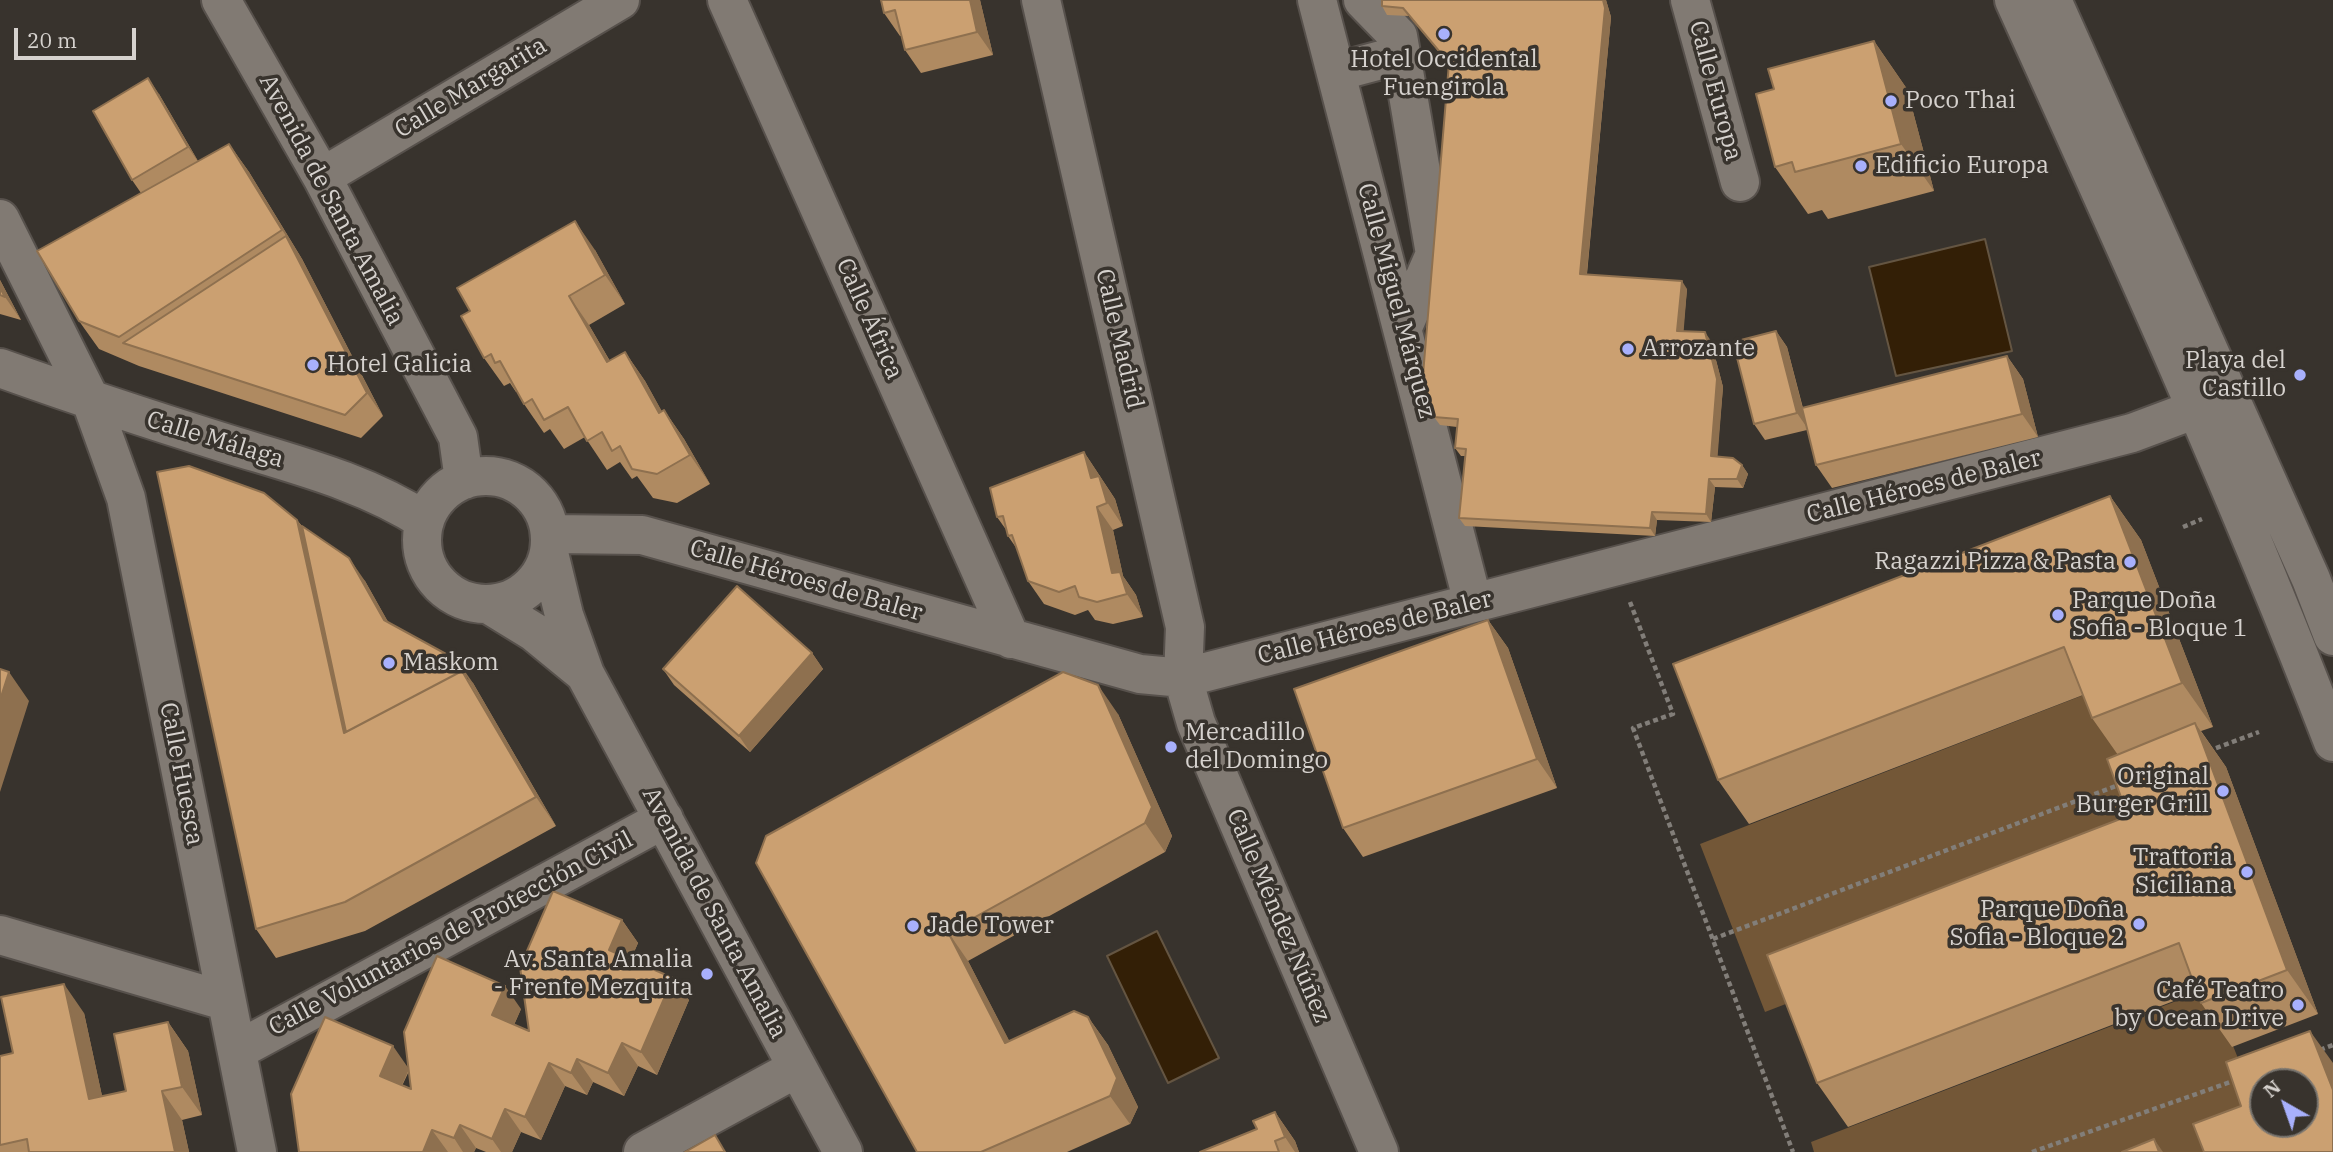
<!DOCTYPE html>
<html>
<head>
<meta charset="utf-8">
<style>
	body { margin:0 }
	#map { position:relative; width:2333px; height:1152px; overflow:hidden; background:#38332d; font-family:"IBM Plex Serif",serif }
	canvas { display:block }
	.north { position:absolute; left:2249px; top:1068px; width:70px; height:70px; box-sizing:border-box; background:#38332d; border:2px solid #77736d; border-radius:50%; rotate:320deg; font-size:19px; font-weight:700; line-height:28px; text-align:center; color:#d6d2ce }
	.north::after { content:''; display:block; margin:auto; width:24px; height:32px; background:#a8b0fc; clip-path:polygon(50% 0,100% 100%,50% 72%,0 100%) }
	.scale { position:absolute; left:14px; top:28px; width:122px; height:32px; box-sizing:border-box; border:4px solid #d6d2ce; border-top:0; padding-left:9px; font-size:21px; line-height:24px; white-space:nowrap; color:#d6d2ce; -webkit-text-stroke:5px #38332d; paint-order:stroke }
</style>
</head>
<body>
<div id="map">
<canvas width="2333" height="1152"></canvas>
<div class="north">N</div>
<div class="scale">20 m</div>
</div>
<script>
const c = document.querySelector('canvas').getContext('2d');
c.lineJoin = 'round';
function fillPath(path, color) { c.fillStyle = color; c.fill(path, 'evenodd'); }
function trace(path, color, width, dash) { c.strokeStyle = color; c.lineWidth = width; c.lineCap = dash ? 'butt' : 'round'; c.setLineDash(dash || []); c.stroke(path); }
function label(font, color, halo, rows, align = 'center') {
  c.font = font + ' "IBM Plex Serif",serif'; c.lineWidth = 7; c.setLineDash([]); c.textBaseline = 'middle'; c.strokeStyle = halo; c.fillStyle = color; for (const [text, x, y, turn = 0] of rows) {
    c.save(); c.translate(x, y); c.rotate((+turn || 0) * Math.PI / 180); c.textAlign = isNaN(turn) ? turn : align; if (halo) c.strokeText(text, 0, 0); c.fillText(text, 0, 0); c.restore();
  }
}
fillPath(new Path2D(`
	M2094,691l65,169 -394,152 -65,-168z
	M2210,988l47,118 9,46h-452l-3,-10z`), '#735737');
const water = new Path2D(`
	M1985,239l27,112 -116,25 -27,-109z
	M1157,931l62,127 -51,25 -61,-127z`);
fillPath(water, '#331f06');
trace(water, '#645542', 2);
const minor = new Path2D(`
	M221,0l101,177 136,260 6,43
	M727,0l284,639
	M1041,0l144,627 -2,51 13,45 183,429
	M1317,0l156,603
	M1363,0l35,36 37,218 -32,73
	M1690,0l50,182
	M2014,0c111,245 222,490 319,742
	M2052,0l259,579 22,57
	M1336,72l45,-12
	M322,177l298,-177
	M0,219l91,182 35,97 131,654
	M0,368c75,27 151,52 228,76 68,21 137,38 197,77
	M422 540a64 64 0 1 1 128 0a64 64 0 1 1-128 0Z
	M550,534l92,1 498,139 43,4 949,-245 64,-24
	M549,553l15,62 21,59 258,478
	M490,605l44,27 50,41
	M0,935l225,66
	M238,1050l426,-231
	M643,1152l154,-84`);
trace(minor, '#57514c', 42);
trace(new Path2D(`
	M2183,527l19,-8
	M1630,602l43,112 -40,14 160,424
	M2208,751l51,-19
	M1713,939l408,-155
	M2320,1050l13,-5
	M2032,1152l204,-72`), '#827e79', 4.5, [5, 3.5]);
trace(minor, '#817a73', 38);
fillPath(new Path2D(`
	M881,0h99l13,55 -72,18 -16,-23 -3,-14h-2l-16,-23z
	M1382,0h224l5,17 -24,257 100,15 -4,42 28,10 12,46 -6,69 25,9 6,9 -5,14 -28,-1 -4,35 -54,-2 -2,16 -190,-10 -6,-8 6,-62h-4l-6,-8 2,-21 -17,-2 -6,-8 15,-353 -40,-48 -22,-1 -5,-9z
	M1874,41l33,48 27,102 -106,28 -6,-9 -14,4 -33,-47 -1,-78z
	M159,94l39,67 31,-17 20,28 53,87 81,157 -22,22 -222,-72 -40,-17 -20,-28 62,-128 -9,-13z
	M595,250l30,54 -36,21 21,36 15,-9 20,29 17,31 2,-2 20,29 26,45 -33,19 -24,-5 -16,-22 -5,3 -12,-17 -13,8 -22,-33 -21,12 -14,-20 -6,4 -20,-29 -7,-13 -1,1 -6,-9 -6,3 -20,-28z
	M0,280l21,40 -21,-6z
	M1776,331l11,16 16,61 204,-52 16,23 15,58 -206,51 -16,-23 -9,-35 -42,10 -11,-16z
	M1084,452l31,47 8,27 -10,4 10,46 13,19 7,22 -30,7 -18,-4 -7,-10 -13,5 -31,-11 -16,-23 -11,-32 -9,-13 -1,-5 -10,-14z
	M2110,496l31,44 72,187 -12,4 25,36 92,247 -86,33 -31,-44 -4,-11 -349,135 -31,-44 311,-267 -10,-61 -26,-37 -9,-23 -334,129 -31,-44z
	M297,520l5,6 63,55 23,41 85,61 83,143 -191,105 -89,27 -20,-29z
	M1488,620l20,28 49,140 -194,69 -20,-29z
	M812,653l11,16 -73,83 -76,-67 -11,-16z
	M1118,714l54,122 -7,16 -197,109 41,80 79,-24 20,28 30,62 -8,17 -63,28h-150l-161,-289z
	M622,920l16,23 -7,16 58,41 -32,75 -19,-9 -14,30 -31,-14 -6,13 -22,-9 -24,54 -20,-8 -9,20h-26l-10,-4 -2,4h-175l109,-84 113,-59 -7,16 15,6zM409,1071l2,18 -9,-3z
	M84,1013l18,83 24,-5 42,-69 20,29 14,64 -20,5 7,32h-189v-96l13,-3z
	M1275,1112l20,29 4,11h-99l57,-23z`), '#af8a61');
fillPath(new Path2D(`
	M970,0h10l13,55 -16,-23z
	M1603,0h3l5,17 -25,265 -6,-8z
	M1874,41l33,48 27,102 -33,-47z
	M148,78l11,16 40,69 -11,-16z
	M229,144l20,28 53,87 81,157 -16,-23 -81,-157z
	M575,221l20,29 30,54 -20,-29z
	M0,280l21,40 -16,-23 -5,-9z
	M1682,281l5,8 -4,50 -6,-8z
	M569,296l20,29 38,66 -20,-29z
	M1776,331l11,16 21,82 -11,-16z
	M1705,332l6,9 12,46 -6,77 -6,-8z
	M625,352l20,29 34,61 -20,-29z
	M2007,356l16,23 15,58 -16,-23z
	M664,410l20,29 26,45 -20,-29z
	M1084,452l31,47 8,27 -32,-48z
	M1742,465l6,9 -5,14 -6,-9z
	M1709,479l6,8 -4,35 -5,-8z
	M2110,496l31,44 72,187 -31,-44z
	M1097,507l16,23 10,46 13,19 7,22 -31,-44z
	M1652,512l5,8 -2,16 -5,-8z
	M297,520l21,29 40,185 -14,-1z
	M349,558l16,23 35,62 -16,-23z
	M1488,620l20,28 49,140 -20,-29z
	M812,653l11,16 -73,83 -11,-16z
	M457,660l16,23 83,143 -20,-29z
	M9,672l20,29 -29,91v-92z
	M1098,685l20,29 54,122 -7,16 -20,-29z
	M2195,723l31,44 92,247 -31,-44z
	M622,920l16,23 -13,29 -16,-22z
	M948,932l20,29 57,110 -20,-28z
	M673,978l16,22 -32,75 -16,-23z
	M64,984l20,29 25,115 -20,-29z
	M505,986l16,23 -13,29 -16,-23z
	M1088,1017l20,28 30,62 -8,17 -20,-28z
	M168,1022l20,29 14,64 -20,-28z
	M2310,1031l23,32v27z
	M622,1043l16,23 -14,30 -16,-23z
	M393,1046l16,23 -13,30 -16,-23z
	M577,1059l16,23 -6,13 -16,-22z
	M549,1063l16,23 -24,54 -16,-23z
	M162,1091l20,29 7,32h-14z
	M505,1109l16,23 -9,20h-11l-9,-13z
	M1275,1112l20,29 4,11h-4l-10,-15z
	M460,1125l16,23 -2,4h-11l-9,-14z
	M432,1130l16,22h-25z
	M2154,1139l9,13h-4z`), '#8e704f');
const building = new Path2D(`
	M881,0h89l7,32 -72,18 -10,-40 -11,3z
	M1382,0h221l2,8 -25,266 102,7 -5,50 28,1 12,47 -6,77 22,2 9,7 -5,14h-28l-3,35 -54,-2 -2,16 -191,-10 7,-69 -11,-1 3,-29 -24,-2 -11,-42 26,-312 -46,-55 -21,-2z
	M1874,41l27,103 -106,28 -3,-10 -17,5 -19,-73 18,-5 -6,-20z
	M148,78l40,69 -56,33 -39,-69z
	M229,144l53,86 -163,107 -40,-16 -42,-70z
	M575,221l30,54 -36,21 38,66 18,-10 34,61 5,-3 26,45 -33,19 -25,-5 -12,-23 -8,5 -10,-19 -15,9 -19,-34 -24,13 -12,-21 -8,5 -24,-43 -5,2 -4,-9 -7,4 -23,-42 9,-5 -13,-23z
	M286,236l81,157 -22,22 -222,-72z
	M0,288l5,9 -5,-2z
	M1776,331l21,82 -43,11 -21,-82z
	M2007,356l15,58 -206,51 -14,-57z
	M1084,452l7,26 8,-2 8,27 -10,4 15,66 8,-1 7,22 -30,8 -18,-5 -4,-11 -16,6 -31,-11 -16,-46 -4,1 -5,-20 -6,1 -7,-29z
	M189,466l75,27 33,27 47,213 118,-62 74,126 -191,105 -89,27 -99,-457z
	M2110,496l72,187 -90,35 -28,-71 -346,133 -45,-116z
	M302,526l47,32 35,62 73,40 9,17 -4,-6 -116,61z
	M737,586l75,67 -73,83 -76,-67z
	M1488,620l49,139 -194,69 -49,-139z
	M0,669l9,3 -9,28z
	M1063,672l35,13 54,122 -7,16 -197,109 57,111 69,-32 14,6 29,61 -7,18 -129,56h-64l-161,-289 10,-27z
	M2195,723l92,247 -86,33 -22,-60 -362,140 -50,-128 361,-139 -21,-57z
	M553,891l69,29 -13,30 64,28 -32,74 -19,-9 -14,30 -31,-14 -6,14 -22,-10 -24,54 -20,-8 -13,30 -32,-14 -6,13 -22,-8 -9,22h-124l-8,-58 34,-77 68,29 -13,30 31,13 -7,-57 33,-76 68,30 -13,29 37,16 -9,-64z
	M64,984l25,115 37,-8 -12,-57 54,-12 14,65 -20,4 13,61h-146l-2,-13 -27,6v-89l13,-3 -12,-56z
	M2310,1031l23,59v62h-129l-11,-28 48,-18 -15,-44zM2263,1082h42v42h-42z
	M1275,1112l10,25 -10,4 4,11h-79l57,-23 -4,-8z
	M715,1135l10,17h-40z
	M2154,1139l5,13h-37z`);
fillPath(building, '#cba071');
trace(building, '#8e704f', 2);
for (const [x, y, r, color] of [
	[1444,34,7,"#a8b0fc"],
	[1891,101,7,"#a8b0fc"],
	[1861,166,7,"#a8b0fc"],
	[1628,349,7,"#a8b0fc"],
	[313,365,7,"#a8b0fc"],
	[2300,375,7,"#a8b0fc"],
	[2130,562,7,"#a8b0fc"],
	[2058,615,7,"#a8b0fc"],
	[389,663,7,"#a8b0fc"],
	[1171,747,7,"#a8b0fc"],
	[2223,791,7,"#a8b0fc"],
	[2247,872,7,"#a8b0fc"],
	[2139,924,7,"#a8b0fc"],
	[913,926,7,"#a8b0fc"],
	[707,974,7,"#a8b0fc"],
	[2298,1005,7,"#a8b0fc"]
]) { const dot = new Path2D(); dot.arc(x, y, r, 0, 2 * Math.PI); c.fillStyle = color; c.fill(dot); trace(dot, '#38332d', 2.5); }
label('24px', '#d6d2ce', '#38332d', [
	["Hotel Occidental",1444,60,"center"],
	["Fuengirola",1444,88,"center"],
	["Poco Thai",1905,101],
	["Edificio Europa",1875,166],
	["Arrozante",1642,349],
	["Playa del",2286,361,"right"],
	["Castillo",2286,389,"right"],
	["Hotel Galicia",327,365],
	["Ragazzi Pizza & Pasta",2116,562,"right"],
	["Parque Doña",2072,601],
	["Sofia - Bloque 1",2072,629],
	["Maskom",403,663],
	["Mercadillo",1185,733],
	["del Domingo",1185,761],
	["Original",2209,777,"right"],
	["Burger Grill",2209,805,"right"],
	["Trattoria",2233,858,"right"],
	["Siciliana",2233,886,"right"],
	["Parque Doña",2125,910,"right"],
	["Sofia - Bloque 2",2125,938,"right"],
	["Jade Tower",927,926],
	["Av. Santa Amalia",693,960,"right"],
	["- Frente Mezquita",693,988,"right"],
	["Café Teatro",2284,991,"right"],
	["by Ocean Drive",2284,1019,"right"]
], 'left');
label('24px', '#d6d2ce', '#38332d', [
	["Calle Margarita",471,88,-31],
	["Calle Europa",1715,91,75],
	["Avenida de Santa Amalia",331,200,62],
	["Calle Miguel Márquez",1396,301,75],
	["Calle África",869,319,66],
	["Calle Madrid",1119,339,77],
	["Calle Málaga",215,440,17],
	["Calle Héroes de Baler",1924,487,-14],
	["Calle Héroes de Baler",806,581,16],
	["Calle Héroes de Baler",1375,628,-14],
	["Calle Huesca",181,774,79],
	["Avenida de Santa Amalia",714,913,62],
	["Calle Méndez Núñez",1278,916,67],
	["Calle Voluntarios de Protección Civil",451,934,-28]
]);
</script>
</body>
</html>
